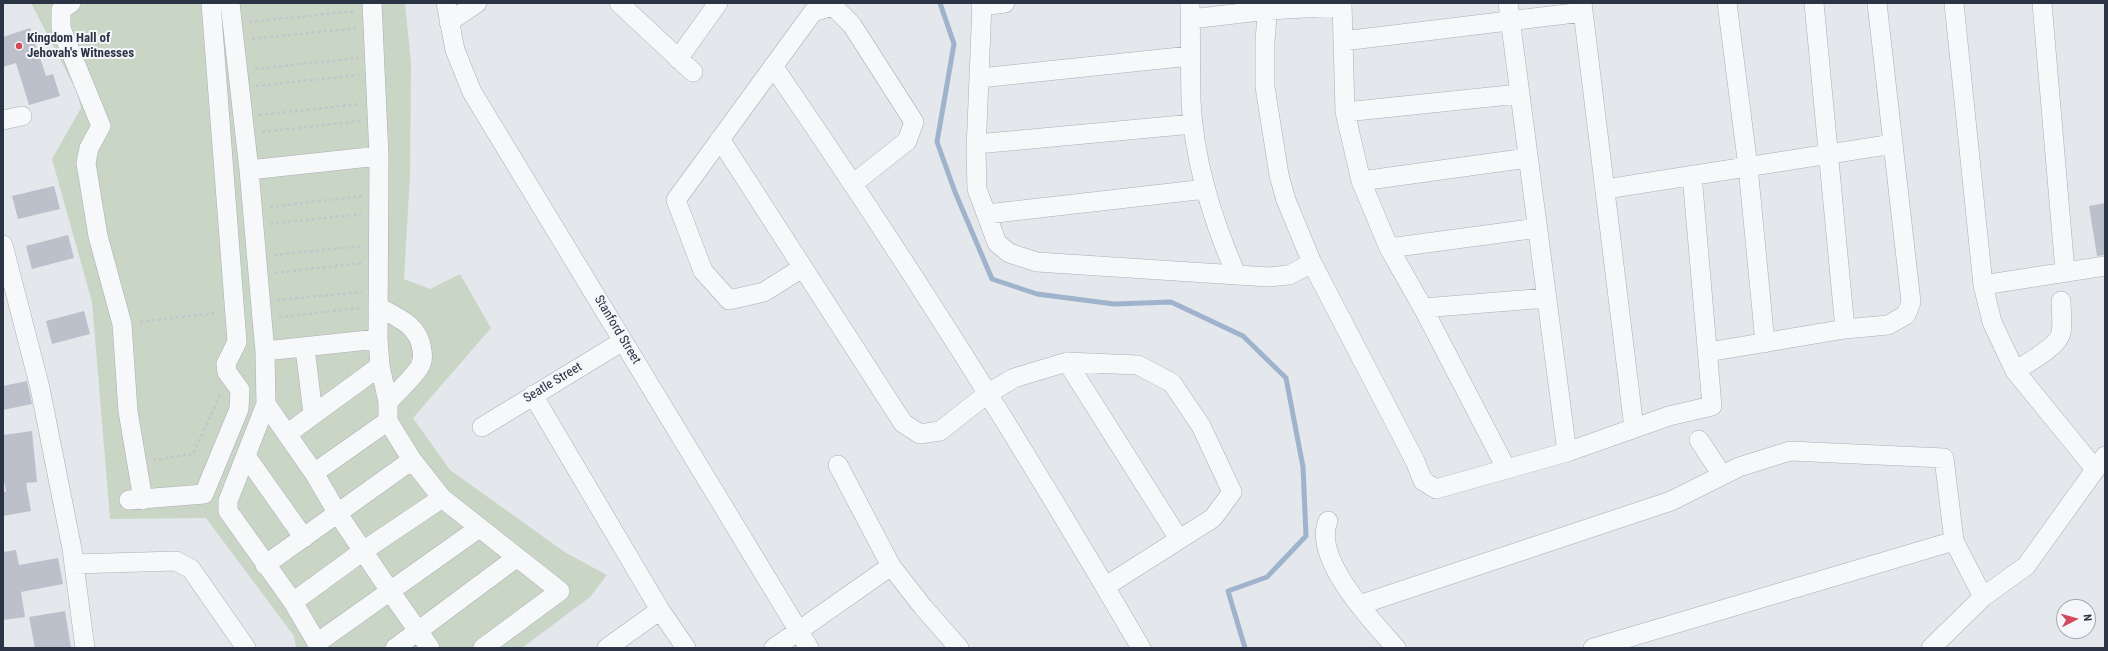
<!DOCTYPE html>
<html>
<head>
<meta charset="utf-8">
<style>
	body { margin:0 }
	#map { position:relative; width:2108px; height:651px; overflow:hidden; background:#e4e7ec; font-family:"Roboto Condensed",sans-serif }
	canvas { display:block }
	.frame { position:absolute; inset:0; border:4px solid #2b3445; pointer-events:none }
	.north { position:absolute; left:2056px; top:599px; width:40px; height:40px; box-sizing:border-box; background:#f4f6f9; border:1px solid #a4a8b1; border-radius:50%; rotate:84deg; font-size:11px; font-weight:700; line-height:16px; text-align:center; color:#2b3445 }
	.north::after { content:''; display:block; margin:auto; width:14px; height:18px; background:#d1495b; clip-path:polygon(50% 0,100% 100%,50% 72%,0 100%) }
</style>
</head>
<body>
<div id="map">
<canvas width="2108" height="651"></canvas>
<div class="frame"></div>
<div class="north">N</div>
</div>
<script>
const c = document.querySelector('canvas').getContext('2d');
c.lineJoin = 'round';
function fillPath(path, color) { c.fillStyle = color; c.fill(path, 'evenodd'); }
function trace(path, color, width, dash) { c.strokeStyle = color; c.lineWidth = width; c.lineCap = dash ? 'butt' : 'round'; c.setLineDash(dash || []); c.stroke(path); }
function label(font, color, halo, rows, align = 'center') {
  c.font = font + ' "Roboto Condensed",sans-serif'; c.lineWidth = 4; c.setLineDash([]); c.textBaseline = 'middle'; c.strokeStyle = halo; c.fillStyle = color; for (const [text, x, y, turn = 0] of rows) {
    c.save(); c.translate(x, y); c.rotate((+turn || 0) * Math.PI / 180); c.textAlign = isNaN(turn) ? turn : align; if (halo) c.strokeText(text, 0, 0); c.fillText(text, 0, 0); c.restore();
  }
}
fillPath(new Path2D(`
	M31,3h374l6,60 -1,111 -6,105 26,10 30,-15 31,54 -78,90 37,52 116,83 41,22 -17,22 -68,51h-226l-2,-12 -88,-118 -96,1 -18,-217 -40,-143 29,-51 -4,-16z`), '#c9d6c5');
trace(new Path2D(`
	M940,3l14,41 -17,98 18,50 37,87 45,15 77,10 57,-2 72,34 43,42 17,89 3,69 -39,41 -39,14 17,57`), '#9fb4cc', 5);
fillPath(new Path2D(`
	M30,28l16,48 7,-2 7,22 -31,9 -13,-42 -13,4v-30z
	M54,186l6,23 -42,10 -6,-23z
	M2105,203v52l-8,1 -8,-50z
	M68,235l6,23 -42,11 -6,-23z
	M84,311l6,23 -38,10 -6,-23z
	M27,381l5,23 -29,6v-24z
	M32,431l5,51 -11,1 5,28 -28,5v-24h3l-3,-18v-39z
	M16,550l3,15 39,-7 5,26 -42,8 4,25 -22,3v-68z
	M65,611l6,37h-36l-6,-31z`), '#bbc0ca');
const minor = new Path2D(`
	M71,3l-10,7v18l40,98 -12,22 -3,15 12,73 24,88 6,87 15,89
	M230,3l19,167 13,149 3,32 1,53 -38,97v10l65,91 24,41 1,5
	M372,3l7,153 -1,183 2,27 8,36v19l24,39 30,38 118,93 -77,57
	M446,3l9,47 17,42 337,556
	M619,3l74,69
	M982,3l-6,148 1,38 20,54 12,10 28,9 231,15 21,-2 23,-12
	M1190,3c1,33 0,65 1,98 3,60 21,118 45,173
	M1268,3l-3,38v46l14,88 7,25 26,63 103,198 8,20 13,8 131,-37 102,-36 43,-10 -20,-231
	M1342,3l3,109 16,69 28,67
	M1508,3l59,449
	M1582,3l52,425
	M1727,3l21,164 17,176
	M1814,3l31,326
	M1954,3l29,282 9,37 23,49 80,98
	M2042,3l23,268
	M981,6l24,-3
	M1191,19l77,-9 74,-4
	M449,22l28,-19
	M1343,41l240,-29
	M678,59l40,-56
	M773,66c130,189 253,384 368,582
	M980,78l210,-22
	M1345,112l174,-18
	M3,120l19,-4
	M720,139l183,284 17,11 20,-3 47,-37 27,-16 53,-16 71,3 34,18 29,43 31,66 -19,26 -107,68
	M977,144l216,-20
	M249,170l130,-14
	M1361,181l167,-23
	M1606,189l287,-45
	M987,214l219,-25
	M3,245l37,143 32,161 13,99
	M802,268l-38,24 -35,8 -26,-29 -27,-71 137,-188 20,-6 19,19 62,97 -7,19 -53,42
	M1983,285l122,-19
	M378,307c19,10 41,18 44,43 1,6 1,12 -3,18 -8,12 -21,23 -31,34
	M1423,308l124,-10
	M305,348l8,66
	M265,351l113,-12
	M1708,352l137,-23 43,-4 18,-10 5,-13 -34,-299
	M1067,362l112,177
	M2015,371c12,-8 43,-24 46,-38 2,-10 0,-22 0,-32
	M533,395l127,215 26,38
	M266,404l48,69 24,41 52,77 40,57
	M482,427l141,-86
	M287,434l93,-68
	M1699,440l23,35
	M246,456l58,82
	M838,465l53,101 32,41 36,41
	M1506,468l-83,-160 -34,-60 149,-20
	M314,473l74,-52
	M129,500l75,-6 35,-85 1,-19 -13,-18 -1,-8 11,-22 -26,-339
	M1328,521c-16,37 44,100 68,127
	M74,564l102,-3 15,8 55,79
	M265,565l147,-105
	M293,602l70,-51 79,-53
	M1359,605l312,-104 68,-34 51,-16 154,7 10,83 29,56
	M317,643l162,-115
	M395,648l121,-90
	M607,648l53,-38
	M774,648l117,-82
	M1593,648l361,-107
	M1931,648l52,-51 43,-31 79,-110`);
trace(minor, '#a9aeb7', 20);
trace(new Path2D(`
	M249,22l106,-11
	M252,39l104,-11
	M255,69l103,-11
	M256,86l103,-11
	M259,115l101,-11
	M262,132l99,-11
	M270,207l92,-11
	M270,224l91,-10
	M274,255l88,-9
	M275,273l87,-10
	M277,300l85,-8
	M279,317l82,-9
	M140,322l76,-9
	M153,460l40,-6 28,-61`), '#c2c5cb', 2.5, [3, 3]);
trace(minor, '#f7f8fa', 19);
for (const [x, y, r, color] of [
	[19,46,4,"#d1495b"]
]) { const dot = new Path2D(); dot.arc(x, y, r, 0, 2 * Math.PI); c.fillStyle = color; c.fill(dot); trace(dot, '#f4f6f9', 1.5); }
label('bold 13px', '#2b3445', '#f4f6f9', [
	["Kingdom Hall of",27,39],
	["Jehovah's Witnesses",27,54]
], 'left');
label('13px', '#2b3445', '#f4f6f9', [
	["Stanford Street",617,330,59],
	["Seatle Street",553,383,-31]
]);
</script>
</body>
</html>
